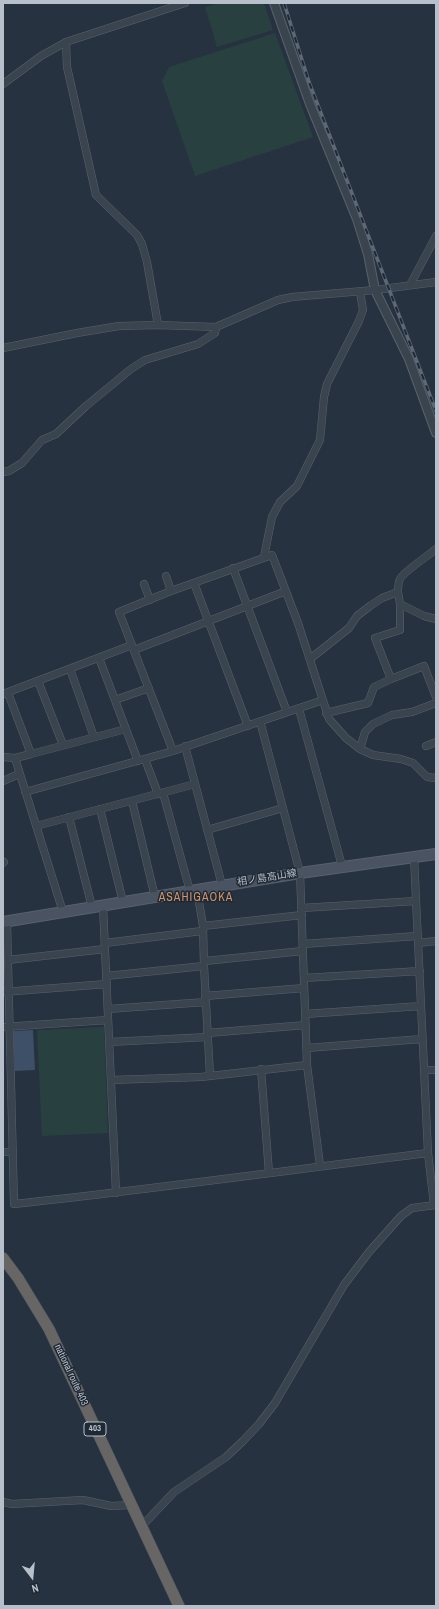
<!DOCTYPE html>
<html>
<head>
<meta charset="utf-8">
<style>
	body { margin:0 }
	#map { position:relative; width:439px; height:1609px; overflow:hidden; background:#26323f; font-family:"Archivo Narrow",sans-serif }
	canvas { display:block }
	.frame { position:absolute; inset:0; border:4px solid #b7bfca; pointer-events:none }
	.north { position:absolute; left:12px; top:1557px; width:40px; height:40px; -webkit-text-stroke:3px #1f2935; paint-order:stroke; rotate:164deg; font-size:11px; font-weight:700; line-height:16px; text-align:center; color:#b7bfca }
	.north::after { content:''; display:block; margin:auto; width:14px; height:18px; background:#b7bfca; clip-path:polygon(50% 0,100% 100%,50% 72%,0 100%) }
</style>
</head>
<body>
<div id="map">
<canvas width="439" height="1609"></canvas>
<div class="frame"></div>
<div class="north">N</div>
</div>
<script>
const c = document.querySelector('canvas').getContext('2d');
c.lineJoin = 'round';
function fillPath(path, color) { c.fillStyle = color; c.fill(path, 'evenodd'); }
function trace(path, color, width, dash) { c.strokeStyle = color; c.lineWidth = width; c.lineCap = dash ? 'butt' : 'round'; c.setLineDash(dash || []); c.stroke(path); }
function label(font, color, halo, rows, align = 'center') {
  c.font = font + ' "Archivo Narrow","Noto Sans JP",sans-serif'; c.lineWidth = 3; c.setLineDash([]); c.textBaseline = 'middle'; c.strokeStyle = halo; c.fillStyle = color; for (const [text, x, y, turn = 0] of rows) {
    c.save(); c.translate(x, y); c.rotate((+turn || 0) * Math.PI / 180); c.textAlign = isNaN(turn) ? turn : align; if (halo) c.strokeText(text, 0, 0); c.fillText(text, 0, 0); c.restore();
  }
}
fillPath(new Path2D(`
	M219,3h45l9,27 -56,17 -12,-40z
	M275,33l38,104 -118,39 -33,-95 7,-14z
	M104,1027l4,106 -66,3 -5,-106z`), '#294041');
fillPath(new Path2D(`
	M33,1030l2,40 -20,1 -2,-40z`), '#3d5067');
const minor = new Path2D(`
	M66,42l1,25 29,128 41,40 5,9 5,18 11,63
	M3,84l38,-28 25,-14 119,-39
	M410,285l26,-49
	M3,348l74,-15 42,-7 39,-1 58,2 62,-27 14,-3 83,-7 61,-8
	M3,472l6,-1 13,-8 20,-23 14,-6 30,-28 45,-37 14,-9 53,-16 17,-11 1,-6
	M264,557l8,-40 8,-15 17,-16 23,-46 4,-43 3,-13 32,-63 4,-11 -3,-18
	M233,568l54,144
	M166,576l5,15
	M194,583l54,143
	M144,584l6,16
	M398,592l2,12 24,12 12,3
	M134,650l152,-59
	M99,658l39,103
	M310,659l39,-31 8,-12 13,-10 12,-8 16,-6c0,-4 0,-9 2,-13 3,-7 28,-23 36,-30
	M70,669l24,68
	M391,679l33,-13 12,31
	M38,681l25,64
	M8,693l23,61 -16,4 48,154
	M3,694l129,-49
	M115,700l34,-12
	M299,709l43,157
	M326,713l42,-10 6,-16 17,-8 -16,-41 25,-8v-26
	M185,746l37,139
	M426,746l10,-4
	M360,749l5,-17 8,-8 19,-9 20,-3 24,-9
	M173,751l-54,-139 52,-21 101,-36 26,68 31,96 17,19 14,11 13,6 28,4 12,4 14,14 9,1
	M31,754l95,-25
	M3,757l12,1
	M145,759l13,35
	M3,781l16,-7
	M25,792l148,-41 150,-51
	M163,793l27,98
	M132,801l23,96
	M100,809l23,93
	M69,817l23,90
	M36,826l159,-42
	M207,830l76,-22
	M414,857l14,296 6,52
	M3,863l1,-1
	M197,890l6,36 1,40 6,110
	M103,906l13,287
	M302,908l114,-7
	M7,921l7,283c139,-15 276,-34 414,-51
	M203,926l99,-11
	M105,943l97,-12
	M418,943l18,-2
	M303,944l114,-8
	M8,960l97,-11
	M205,961l98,-10
	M106,976l98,-10
	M304,978l116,-7
	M3,992l104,-8
	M205,996l99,-8
	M108,1009l98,-7
	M305,1014l116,-8
	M3,1027l105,-7
	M207,1033l99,-8
	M109,1042l99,-5
	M307,1048l115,-9
	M307,1065l13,100
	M261,1069l8,104
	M425,1070h11
	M111,1080l90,-3 106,-12 -7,-192 -40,-152
	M3,1152h10
	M3,1502l9,2 71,-4 28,6 20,-1
	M142,1526l32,-34 52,-35 17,-16 16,-17 16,-21 69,-118 25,-33 32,-36 11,-8 24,-3`);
const tertiary = new Path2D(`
	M274,3l36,101 47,115 11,35 7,36 34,69 27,74`);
const secondary = new Path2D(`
	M3,922l297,-49 136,-19`);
const trunk = new Path2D(`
	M3,1258l15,20 31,51 130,277`);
trace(minor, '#58626d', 8);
trace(tertiary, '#58626d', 10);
trace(secondary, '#58626d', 12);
trace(trunk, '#454f5a', 12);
trace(minor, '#3a444f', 7);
trace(tertiary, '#3a444f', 8);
trace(secondary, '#495362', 10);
trace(trunk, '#676664', 11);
const rail = new Path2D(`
	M284,3l25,79 127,329`);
trace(rail, '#5d6876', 3.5);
trace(rail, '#1f2935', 2, [6]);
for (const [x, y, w] of [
	[95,1429,22]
]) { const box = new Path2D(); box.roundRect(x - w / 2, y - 7, w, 14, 3); c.fillStyle = '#1f2935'; c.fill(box); trace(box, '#b7bfca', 1); }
label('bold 9px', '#b7bfca', null, [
	["403",95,1429]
]);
label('10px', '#b7bfca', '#1f2935', [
	["相ノ島高山線",267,878,-9],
	["national route 403",71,1375,65]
]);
c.letterSpacing = '1px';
label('12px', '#d1946a', '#1f2935', [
	["ASAHIGAOKA",196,898]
]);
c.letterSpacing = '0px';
</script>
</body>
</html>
